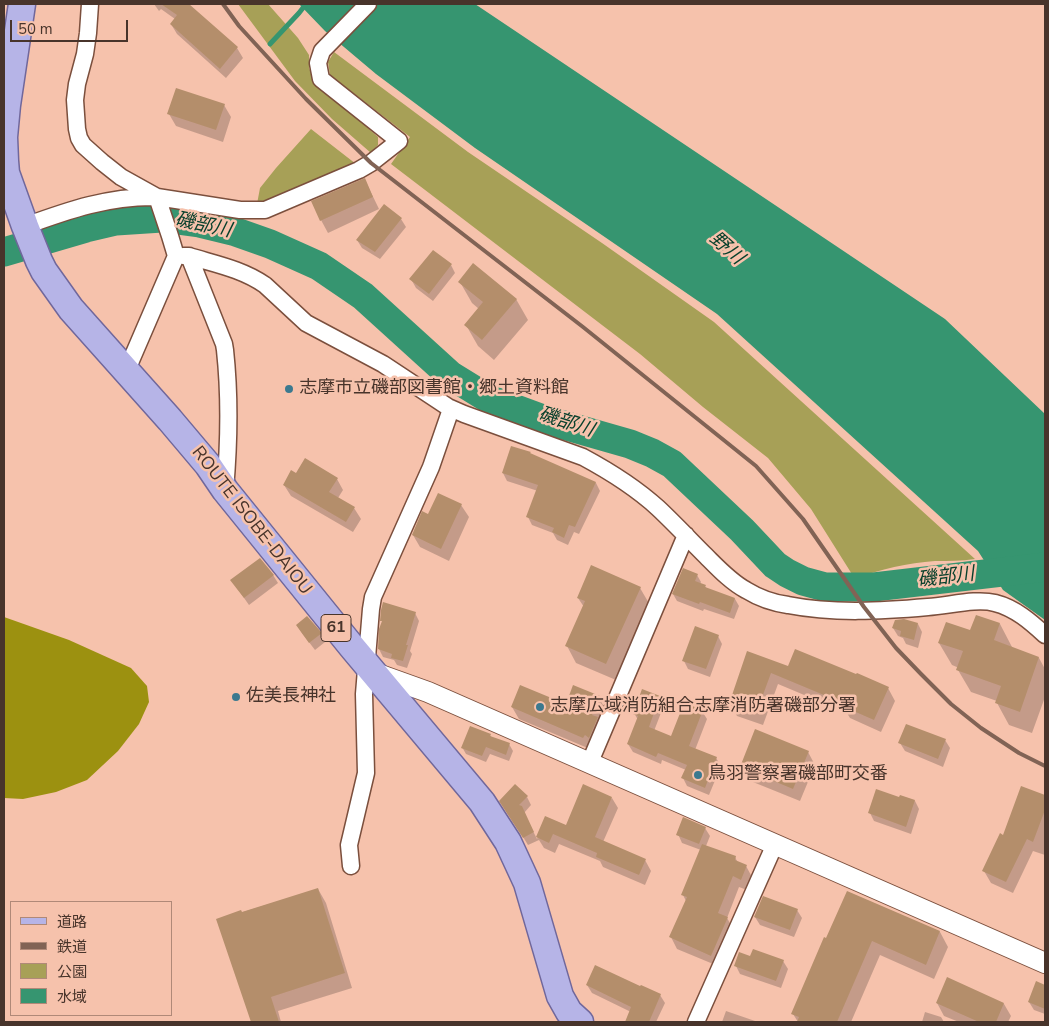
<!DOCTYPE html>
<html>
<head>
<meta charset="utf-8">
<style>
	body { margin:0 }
	#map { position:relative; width:1049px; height:1026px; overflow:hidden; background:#f6c2ac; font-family:"Nunito Sans","Noto Sans JP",sans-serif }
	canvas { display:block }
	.frame { position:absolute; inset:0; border:5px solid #48342b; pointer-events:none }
	.legend { position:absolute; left:10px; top:901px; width:162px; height:115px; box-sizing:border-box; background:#f6c2ac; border:1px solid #b08978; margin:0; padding:6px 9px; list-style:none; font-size:15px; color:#48342b }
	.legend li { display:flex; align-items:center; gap:10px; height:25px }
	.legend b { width:25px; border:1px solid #b08978 }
	.scale { position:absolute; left:10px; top:20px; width:118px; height:22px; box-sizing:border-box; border:2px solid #48342b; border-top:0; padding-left:6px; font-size:15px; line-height:18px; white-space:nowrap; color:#48342b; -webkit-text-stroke:4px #f6c2ac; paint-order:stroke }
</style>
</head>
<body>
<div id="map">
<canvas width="1049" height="1026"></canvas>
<div class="frame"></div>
<ul class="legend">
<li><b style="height:6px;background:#b6b4e7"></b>道路</li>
<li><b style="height:6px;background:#816355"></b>鉄道</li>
<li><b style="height:14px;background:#a7a057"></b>公園</li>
<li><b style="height:14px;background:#369570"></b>水域</li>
</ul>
<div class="scale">50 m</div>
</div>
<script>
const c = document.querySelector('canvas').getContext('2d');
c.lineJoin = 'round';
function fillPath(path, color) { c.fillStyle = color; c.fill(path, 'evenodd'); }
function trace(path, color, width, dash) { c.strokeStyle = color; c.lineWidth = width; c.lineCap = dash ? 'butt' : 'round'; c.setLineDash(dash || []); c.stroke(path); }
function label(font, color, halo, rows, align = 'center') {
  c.font = font + ' "Nunito Sans","Noto Sans JP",sans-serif'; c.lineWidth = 5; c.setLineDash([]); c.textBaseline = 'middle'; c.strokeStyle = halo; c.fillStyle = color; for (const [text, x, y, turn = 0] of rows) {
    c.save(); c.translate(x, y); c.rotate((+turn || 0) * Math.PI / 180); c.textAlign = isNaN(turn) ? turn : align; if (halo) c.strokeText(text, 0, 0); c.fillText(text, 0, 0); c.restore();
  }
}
fillPath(new Path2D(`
	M238,4h30l30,34 11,17v13l7,16 20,16 42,37v8l-7,8 -39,-34 -37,-38z
	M334,52l134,100 134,91 112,79 261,237c-14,2 -26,2 -40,2 -27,2 -55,8 -80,18l-44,-70 -43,-51 -65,-51 -63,-53 -249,-190 19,-27 -80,-62 -2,-13z
	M311,129l45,35 -82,38 -17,2 3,-16 16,-20z`), '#a7a057');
fillPath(new Path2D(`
	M4,617l65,23 62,28 16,18 2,16 -10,22 -21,27 -31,29 -31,12 -33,7 -19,-1z`), '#9c9110');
fillPath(new Path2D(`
	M299,4h176l470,315 100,95v206l-42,-30 -25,-39 -261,-237 -242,-166 -99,-74 -51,-43z`), '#369570');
fillPath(new Path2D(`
	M154,4h33l50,44 6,10 -17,20 -49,-44 -6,-10 4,-5 -14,-10 -2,2z
	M224,105l7,12 -8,25 -47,-16 -7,-12z
	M365,180l14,29 -51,24 -7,-13z
	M401,219l5,8 -26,32 -18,-11 -5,-8z
	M451,265l4,8 -22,28 -17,-13 -5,-9z
	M460,282l56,17 12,21 -34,40 -16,-14 -12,-21 13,-16 -7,-6z
	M530,455l66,28 4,8 -21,43 -5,-2 -6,13 -11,-5 -4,-7 -21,-8 -4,-8 10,-26 -31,-10 -4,-8z
	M296,474l41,5 6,11 -5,8 16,10 7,11 -8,13 -62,-36 -7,-11z
	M461,505l8,12 -20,44 -29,-14 -7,-12 16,-20z
	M273,575l5,8 -29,22 -12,-17z
	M697,575l4,7 -1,2 5,2 2,3 28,10 4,7 -5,13 -30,-10 -1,2 -26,-10 -4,-7z
	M640,588l10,17 -34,75 -40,-17 -9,-17 17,-39 -6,-9z
	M415,613l4,8 -9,30 2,3 -5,14 -10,-3 -3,-5 -11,-3 -4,-8 4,-26 -2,-3z
	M977,616l23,8 12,23v1l27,10 6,11v28l-13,36 -23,-8 -12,-22v-2l-26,-9 -13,-22 1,-2 -7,-3 -13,-22 32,-11z
	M307,617l14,17 4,8 -10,8 -13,-17 -5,-8z
	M918,624l4,8 -4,16 -12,-4 -3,-6 -5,-2 -5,-8z
	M718,636l4,8 -12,33 -22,-8 -4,-8z
	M748,653l41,15 99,20 7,13 -14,31 -31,-14 -3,-5 -69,-29 -15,41 -26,-9 -7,-12z
	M599,697l6,12 -15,40 -71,-30 -7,-12 54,-2z
	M660,697l4,8 -10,26 17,7 31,-27 5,8 -12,31 21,8 5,8 -12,29 -22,-9 -4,-8 3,-8 -24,-10 -1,4 -28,-12 -5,-8 10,-24 -4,-7z
	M490,735l2,3 17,6 4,7 -4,10 -19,-7 -4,8 -20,-8 -4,-7z
	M945,740l5,8 -7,19 -38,-16 -5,-8z
	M808,752l7,13 -15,36 -52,-21 -7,-13z
	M1022,787l23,9v59l-12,-4 -20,42 -22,-10 -7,-12 20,-35z
	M527,797l4,8 -7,8 13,26 9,-22 21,9 45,-28 6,10 -15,34 42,18 6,11 -6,14 -42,-18 -3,-6 -41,-17 -4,9 -11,-5 -5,-8 -11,5 -22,-36z
	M900,799l15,2 4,8 -8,25 -37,-13 -4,-8z
	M705,828l5,8 -4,10 29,11 3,6 8,3 6,11 -5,13 -8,-3 -12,31 7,12 -16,36 -41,-17 -6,-12 15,-36 -3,-6 18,-45 -19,-7 -4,-9z
	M318,889l8,14 26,85 -74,23 3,11h-29l-35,-102z
	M848,892l92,40 8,15 -14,32 -54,-24 -29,67h-53l-5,-8z
	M797,910l5,8 -8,19 -34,-12 -5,-8z
	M783,961l5,8 -7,19 -41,-14 -4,-8z
	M1037,983l8,4v27l-11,-4 -5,-8z
	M587,985l73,10 5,8 -9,19h-30l5,-10 -39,-19z
	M937,1003l67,1 7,12 -3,6h-49l-15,-6z
	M726,1011l32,11h-36z
	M925,1012l16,5 3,5h-22z`), '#0003');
trace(new Path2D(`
	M270,44l29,-31 7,-9`), '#369570', 5);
trace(new Path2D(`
	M4,252l82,-24 30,-7 46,-3 37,5 37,9 34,12 49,22 44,30 87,79 39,24 57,21 84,24 22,9 20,11 70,66 33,35 12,8 16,8 22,6h49l171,-20`), '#369570', 29);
fillPath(new Path2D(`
	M161,4h28l49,43 -18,22 -50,-45 7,-9z
	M176,88l49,16 -9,26 -49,-16z
	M365,178l8,19 -53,24 -9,-20z
	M384,204l18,14 -27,34 -19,-12z
	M433,250l19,14 -23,30 -20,-15z
	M473,263l44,36 -35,41 -18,-15 19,-23 -25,-20z
	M511,446l20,6 -1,1 66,29 -21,45 -6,-2 -5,13 -12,-6 2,-4 -28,-11 12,-32 -36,-12z
	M305,458l33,20 -9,14 26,15 -9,15 -63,-37 8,-15 5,3z
	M438,493l24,11 -21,45 -29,-14 10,-24 6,3z
	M260,558l14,17 -30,23 -14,-18z
	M591,565l50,22 -35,77 -41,-18 20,-45 -8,-3z
	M683,568l15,6 -3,7 11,4 -1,2 30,11 -5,15 -30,-11 -1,2 -27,-10z
	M383,602l33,10 -10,33h2l-5,16 -12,-3 1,-4 -14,-5 1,-20 3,-8h-2l1,-11z
	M976,615l24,8 -6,17 45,17 -19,55 -25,-9 6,-17 -45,-16 7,-19 -25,-8 8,-21 24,8z
	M307,616l15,17 -13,10 -13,-18z
	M904,619l14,4 -4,17 -14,-4 1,-5 -9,-3 3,-8z
	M695,626l24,9 -13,34 -24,-8z
	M795,649l61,25 1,-1 32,14 -15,33 -32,-14 1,-3 -72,-30 -15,41 -27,-10 18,-53 41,15z
	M520,685l46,19 7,-19 27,11 -8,19 6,2 -9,21 -4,-3 -2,3 -72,-31z
	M642,689l18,7 -11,31 22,9 13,-33 19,7 -14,36 28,11 -12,31 -24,-10 6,-13 -29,-12 -2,4 -29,-13 11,-28 -5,-2z
	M906,724l40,15 -8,20 -40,-16z
	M470,726l21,8 -1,2 20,7 -4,12 -20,-8 -4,9 -21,-8z
	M755,729l54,22 -16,38 -53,-22z
	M515,784l13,12 -9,9 3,1 12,26 -11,6 -24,-37z
	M583,784l29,13 -17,40 51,22 -7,16 -43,-18 1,-4 -44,-19 -4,9 -13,-6 9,-21 21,9z
	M1021,786l24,9v15l-12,32 -6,-3 -21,43 -24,-11 18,-38 3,2z
	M876,789l23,8 1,-2 15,5 -9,27 -38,-14z
	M683,817l23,10 -7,17 -23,-9z
	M702,844l34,12 -1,4 12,5 -6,15 -8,-4 -15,37 10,4 -17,39 -42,-19 18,-40 -6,-2z
	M318,888l27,85 -74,24 8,25h-28l-35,-103 25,-9 1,2z
	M847,891l93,40 -14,34 -54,-24 -35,81h-40l2,-5 -8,-3 33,-77 2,1z
	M763,896l35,13 -8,21 -36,-13z
	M753,949l31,11 -8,21 -42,-15 5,-14 11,4z
	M595,965l45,21 1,-1 20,9 -12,28h-24l6,-15 -45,-22z
	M947,977l57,26 -8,19h-17l-43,-19z
	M1036,981l9,4v24l-17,-7z`), '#b48e6b');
const minor = new Path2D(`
	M90,4l-2,29 -3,21 -8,30 -2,16 2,29 2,9 4,7 19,17 19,15 36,20 13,39 6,20 -50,116
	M25,226c44,-16 84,-30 132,-29l83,13h25l94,-40 12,-7 28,-22 -78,-62 -3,-16 4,-12 46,-47
	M183,256h6l35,88 1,6c5,46 4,94 0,140
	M189,256c26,8 53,13 76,29l41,38 77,41 65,43 16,7 119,43c26,14 52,30 75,51 16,15 32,32 48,48 12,12 25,26 40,34 13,8 27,13 42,15 46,9 94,6 140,2 20,-1 48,-9 67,-4 20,5 36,19 50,32
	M590,762l96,-227
	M351,866l-2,-21 17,-72 -2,-79 7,-85 2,-12 58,-130 20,-58
	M696,1022l79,-178`);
const tertiary = new Path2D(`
	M375,673l53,19 617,271`);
const primary = new Path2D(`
	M22,4l-15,101 -3,32 1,24 1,12 19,53 14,35 5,10 27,38 99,111 38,45 17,25 127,157 130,155 26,40 19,41 33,113 9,16 11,10`);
trace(minor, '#7b4f3d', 19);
trace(tertiary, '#7b4f3d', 22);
trace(primary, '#70679b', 29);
trace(minor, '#fff', 16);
trace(tertiary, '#fff', 20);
trace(primary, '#b6b4e7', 26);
trace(new Path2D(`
	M223,4l16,22 67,73 65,64 212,164 173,139 47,53 61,88 32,41 25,26 30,30 30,24 38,25 26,13`), '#816355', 4);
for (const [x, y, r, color] of [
	[289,389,5,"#3b798f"],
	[236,697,5,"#3b798f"],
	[540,707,5,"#3b798f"],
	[698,775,5,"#3b798f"]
]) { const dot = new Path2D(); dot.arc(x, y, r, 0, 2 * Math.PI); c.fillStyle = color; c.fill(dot); trace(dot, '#f6c2ac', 2); }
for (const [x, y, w] of [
	[336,628,30]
]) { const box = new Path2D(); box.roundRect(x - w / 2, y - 13.5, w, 27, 4); c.fillStyle = '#f6c2ac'; c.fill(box); trace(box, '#48342b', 1); }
label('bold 16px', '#48342b', null, [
	["61",336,628]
]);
label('18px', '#48342b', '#f6c2ac', [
	["志摩市立磯部図書館・郷土資料館",299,389],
	["佐美長神社",246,697],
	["志摩広域消防組合志摩消防署磯部分署",550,707],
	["鳥羽警察署磯部町交番",708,775]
], 'left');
label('18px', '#48342b', '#f6c2ac', [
	["ROUTE ISOBE-DAIOU",251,521,52]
]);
label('italic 19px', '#09402c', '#f6c2ac', [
	["磯部川",203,226,12],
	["野川",726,249,41],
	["磯部川",566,423,18],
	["磯部川",946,578,-7]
]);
</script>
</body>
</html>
